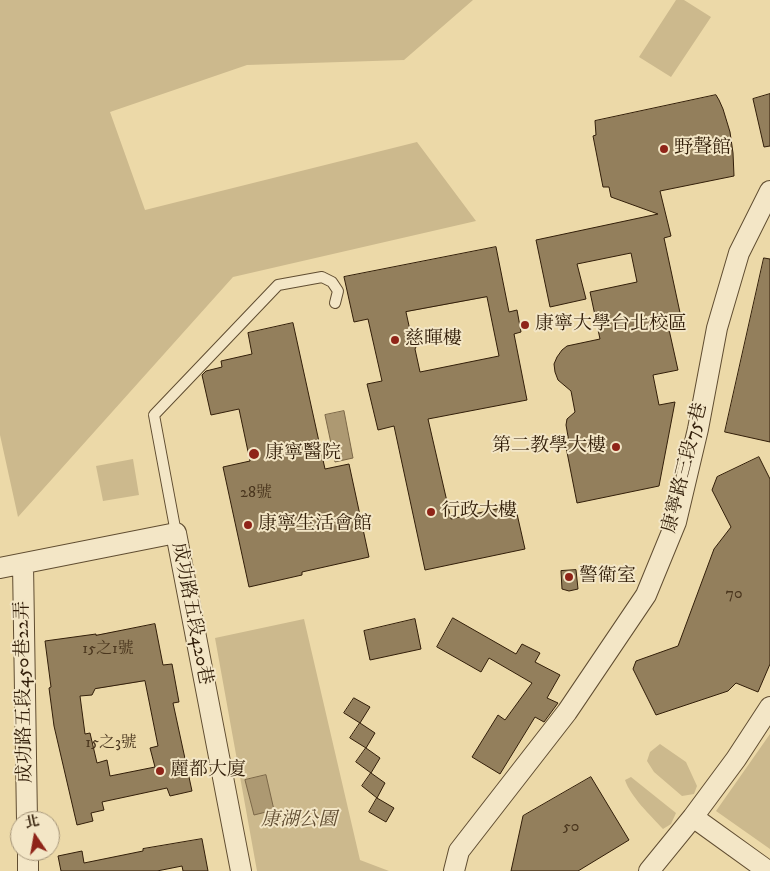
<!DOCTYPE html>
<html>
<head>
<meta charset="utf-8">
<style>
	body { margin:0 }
	#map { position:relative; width:770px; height:871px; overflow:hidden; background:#ecd9a8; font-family:"IM FELL DW Pica","Noto Serif TC",serif }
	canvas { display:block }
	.north { position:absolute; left:10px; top:811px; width:50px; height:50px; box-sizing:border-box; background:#f3e6c6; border:1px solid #a6967a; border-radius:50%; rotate:348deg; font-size:14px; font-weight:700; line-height:20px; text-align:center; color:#321e09 }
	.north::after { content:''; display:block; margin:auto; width:18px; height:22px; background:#8f2418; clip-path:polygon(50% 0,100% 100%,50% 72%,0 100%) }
</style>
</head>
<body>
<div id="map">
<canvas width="770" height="871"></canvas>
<div class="north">北</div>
</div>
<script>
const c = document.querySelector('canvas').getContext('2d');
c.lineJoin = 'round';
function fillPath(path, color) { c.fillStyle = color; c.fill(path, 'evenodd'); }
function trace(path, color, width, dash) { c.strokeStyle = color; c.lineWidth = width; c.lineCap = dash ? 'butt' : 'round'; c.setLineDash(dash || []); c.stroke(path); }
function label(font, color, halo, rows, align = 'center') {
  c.font = font + ' "IM FELL DW Pica","Noto Serif TC",serif'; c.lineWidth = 4; c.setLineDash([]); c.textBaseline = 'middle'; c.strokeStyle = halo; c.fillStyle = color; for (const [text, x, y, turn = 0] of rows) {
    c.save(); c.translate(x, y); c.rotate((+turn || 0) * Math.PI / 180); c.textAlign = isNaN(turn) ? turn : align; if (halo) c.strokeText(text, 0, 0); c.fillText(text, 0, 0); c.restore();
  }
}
fillPath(new Path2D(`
	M0,0h473l-69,60 -157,5 -137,47 35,98 272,-68 59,79 -243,56 -215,240 -18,-82z
	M676,0h8l27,17 -40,60 -32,-20z
	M133,459l6,36 -36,6 -7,-35z
	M304,619l56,241 29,11h-132l-42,-233z
	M770,734v115l-54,-38z
	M660,744l26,18 11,24 -3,8 -12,2 -28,-24 -7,-11 3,-9z
	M631,777l45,36 -5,11 -8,5c-12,-13 -33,-33 -38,-49z`), '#ccb98d');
const water = new Path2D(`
	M344,411l9,47 -18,4 -10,-47z
	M266,775l8,35 -20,5 -9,-35z`);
fillPath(water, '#ad9972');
trace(water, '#7c6848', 1);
const building = new Path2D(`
	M770,94v52l-6,1 -11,-48z
	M716,95l3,5 4,9 7,23 3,21 1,23 -74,15 11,45 -7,2 18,84 -14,3 10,45 -25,5 6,30 16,-3 -16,84 -82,17 -12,-61h4l-3,-17 1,-6 8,-7 -4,-21 -13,-11 -3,-8 -1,-8 3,-7 5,-7 5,-4 33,-7 -10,-47 47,-10 -6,-29 -54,11 9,35 -36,8 -14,-67 122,-26 -47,-17 -2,-10h-6l-10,-51 3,-1 -1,-14z
	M496,247l13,65 8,-2 4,22 -7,2 13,66 -99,19 23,100 64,-14 10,44 -100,21 -31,-144 -16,4 -11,-46 15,-3 -14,-62 -14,3 -10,-45zM487,297l12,59 -79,16 -5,-23 2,-4 1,-5 -3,-4 -4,-1 -5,-23z
	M764,258l6,1v183l-45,-10z
	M293,323l32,146 24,-5 20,93 -67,15v3l-53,12 -26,-120 27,-6 -11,-52 -28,6 -9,-40 4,-4 16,-4 -1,-6 31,-7 -4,-21z
	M759,457l11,22v185l-12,28 -22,-9 -8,8 -72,24 -23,-46 3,-8 42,-15 36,-97 17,-22 -19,-37 5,-13z
	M576,570l2,19 -9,2 -7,-2 -1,-18z
	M453,618l63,36 6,-10 18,9 -5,9 25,13 -13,23 11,5 -14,19 -9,-5 -35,57 -28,-17 26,-42 7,5 27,-37 -43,-25 -8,14 -44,-25z
	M415,619l6,30 -51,11 -6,-29z
	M155,624l8,41 9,-1 7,38 -6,1 19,88 -22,5 -3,-8 -65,14 2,8 -13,3 2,8 -16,4 -23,-99 -5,-38 2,-1 -6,-46 51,-7v1zM145,681l13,65 -8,2 5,19 -45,9 -3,-16 -10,3 -7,-30 -5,1 -5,-38 12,-1 3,-6z
	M354,698l16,9 -10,16 -16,-10z
	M360,723l15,10 -9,15 -16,-10z
	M366,748l14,10 -9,15 -15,-11z
	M371,773l14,10 -8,15 -15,-12z
	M591,777l38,63 -51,31h-67l12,-55z
	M377,798l17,10 -8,14 -17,-10z
	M202,839l6,32h-25l-1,-5 -25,5h-96l-3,-15 24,-5 2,12 59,-12v-2z`);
fillPath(building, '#937f5c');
trace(building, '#321e09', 1);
const lane = new Path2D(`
	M176,533l-22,-118 124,-130 44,-8 10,5 6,9 -3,12`);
const street = new Path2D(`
	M23,564l4,257
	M0,568l176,-35 65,338
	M693,817l75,54
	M28,851v20
	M454,871l5,-20 108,-139 79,-117 30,-73 22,-93 19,-101 22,-75 31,-62
	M649,871l44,-54 43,-58 34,-52`);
trace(lane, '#604d31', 12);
trace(street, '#604d31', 22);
trace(lane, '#f3e6c6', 10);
trace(street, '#f3e6c6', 20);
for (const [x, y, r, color] of [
	[664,149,5,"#8f2418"],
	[525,325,5,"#8f2418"],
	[395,340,5,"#8f2418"],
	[616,447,5,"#8f2418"],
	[254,454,6,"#8f2418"],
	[431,512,5,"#8f2418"],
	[248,525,5,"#8f2418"],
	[569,577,5,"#8f2418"],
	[160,771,5,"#8f2418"]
]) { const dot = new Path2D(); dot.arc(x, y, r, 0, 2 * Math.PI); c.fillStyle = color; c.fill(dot); trace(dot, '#f3e6c6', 2); }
label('16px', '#4a361e', null, [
	["28號",256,494],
	["70",734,595],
	["15之1號",108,650],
	["15之3號",111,744],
	["50",571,828]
]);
label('19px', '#321e09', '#f3e6c6', [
	["野聲館",674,149],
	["康寧大學台北校區",535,325],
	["慈暉樓",405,340],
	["第二教學大樓",606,447,"right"],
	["康寧醫院",265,454],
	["行政大樓",441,512],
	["康寧生活會館",258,525],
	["警衛室",579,577],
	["麗都大廈",170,771]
], 'left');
label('19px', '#321e09', '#f3e6c6', [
	["康寧路三段75巷",686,468,-76],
	["成功路五段420巷",191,614,79],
	["成功路五段450巷22弄",25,692,-91]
]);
label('italic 19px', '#604c31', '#f3e6c6', [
	["康湖公園",299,821]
]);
</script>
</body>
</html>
